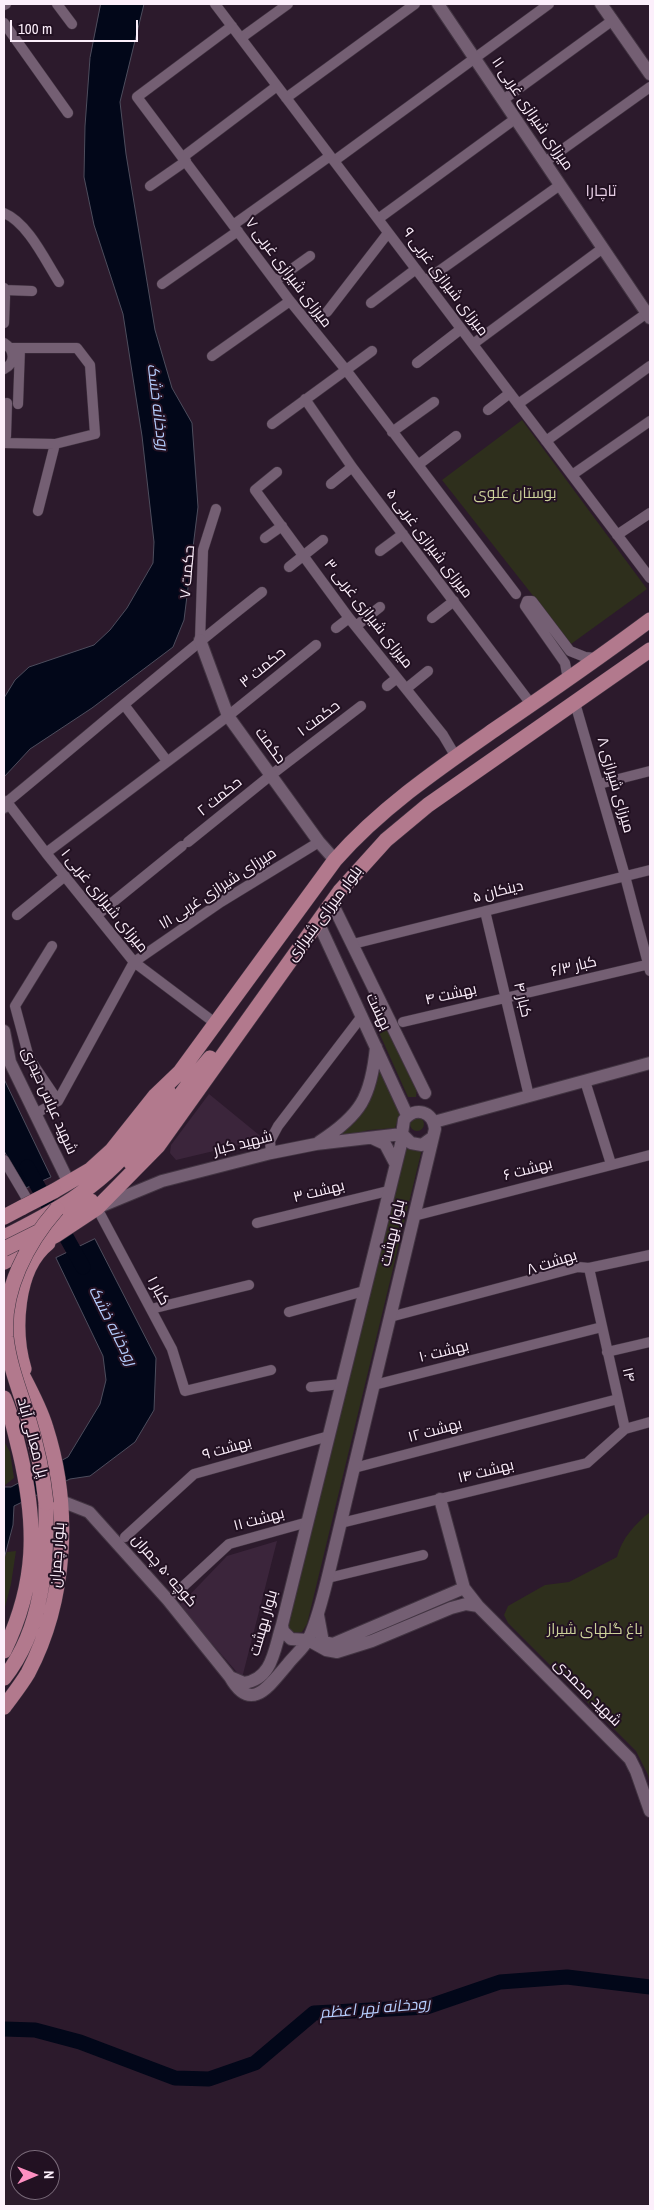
<!DOCTYPE html>
<html>
<head>
<meta charset="utf-8">
<style>
	body { margin:0 }
	#map { position:relative; width:654px; height:2210px; overflow:hidden; background:#2c1a2c; font-family:"Archivo Narrow",sans-serif }
	canvas { display:block }
	.frame { position:absolute; inset:0; border:5px solid #fceffb; pointer-events:none }
	.north { position:absolute; left:10px; top:2150px; width:50px; height:50px; box-sizing:border-box; background:#212; border:1px solid #796a79; border-radius:50%; rotate:89deg; font-size:14px; font-weight:700; line-height:20px; text-align:center; color:#fceffb }
	.north::after { content:''; display:block; margin:auto; width:18px; height:22px; background:#fd8fc1; clip-path:polygon(50% 0,100% 100%,50% 72%,0 100%) }
	.scale { position:absolute; left:10px; top:20px; width:128px; height:22px; box-sizing:border-box; border:2px solid #fceffb; border-top:0; padding-left:6px; font-size:15px; line-height:18px; white-space:nowrap; color:#fceffb; -webkit-text-stroke:4px #212; paint-order:stroke }
</style>
</head>
<body>
<div id="map">
<canvas width="654" height="2210"></canvas>
<div class="frame"></div>
<div class="north">N</div>
<div class="scale">100 m</div>
</div>
<script>
const c = document.querySelector('canvas').getContext('2d');
c.lineJoin = 'round';
function fillPath(path, color) { c.fillStyle = color; c.fill(path, 'evenodd'); }
function trace(path, color, width, dash) { c.strokeStyle = color; c.lineWidth = width; c.lineCap = dash ? 'butt' : 'round'; c.setLineDash(dash || []); c.stroke(path); }
function label(font, color, halo, rows, align = 'center') {
  c.font = font + ' "Archivo Narrow",Cairo,sans-serif'; c.lineWidth = 4; c.setLineDash([]); c.textBaseline = 'middle'; c.strokeStyle = halo; c.fillStyle = color; for (const [text, x, y, turn = 0] of rows) {
    c.save(); c.translate(x, y); c.rotate((+turn || 0) * Math.PI / 180); c.textAlign = isNaN(turn) ? turn : align; if (halo) c.strokeText(text, 0, 0); c.fillText(text, 0, 0); c.restore();
  }
}
fillPath(new Path2D(`
	M209,1094l55,45 -88,21 -6,-7 1,-8z
	M277,1541l-35,137 -63,-72 48,-50z`), '#3b253b');
fillPath(new Path2D(`
	M522,420l125,169 -76,55 -129,-164z
	M377,1007l40,82 -1,8h-8l-31,-69 -3,-18z
	M380,1065l22,44 -7,19 -26,2 -35,9c26,-18 41,-43 46,-74z
	M410 1124a7 7 0 1 1 14 0a7 7 0 1 1-14 0Z
	M404,1144l18,5 -115,475 -5,8 -7,1 -7,-4 -1,-9z
	M4,1441l6,11 4,26 -10,8z
	M650,1512v272l-2,-9 -12,-24 -128,-128 -4,-8 4,-9 37,-21 24,-3 48,-25c5,-19 18,-33 33,-45z
	M16,1551l-5,33 -7,27v-52l3,-7z`), '#2e2f1c');
const water = new Path2D(`
	M101,4h43l-24,98 6,52 29,176 17,58 20,35 6,84 -14,113 -11,27 -81,61 -62,41 -26,28v-79l11,-18 14,-13 65,-22 16,-15 17,-22 26,-45 1,-21 -12,-106 -19,-122 -29,-89 -10,-48 1,-51 5,-68z
	M4,1079l47,98 -25,11 -22,-37z
	M95,1239l61,119 -2,52 -19,32 -45,34 -20,3 -56,27 -1,19 -9,34v-72h7l57,-30 32,-53 6,-24 -3,-24 -47,-98z`);
fillPath(water, '#020719');
trace(water, '#4d4d5d', 1);
trace(new Path2D(`
	M27,1167l56,100
	M4,2029l31,1 45,12 95,36 34,1 46,-16 59,-50 113,-6 73,-25 67,-5 83,10`), '#020719', 15);
const minor = new Path2D(`
	M57,4l15,20
	M215,4l435,574
	M4,5l2,-1
	M4,23l64,90
	M232,26l-95,71 153,204 56,69 170,224
	M241,38l47,-34
	M286,98l129,-94
	M503,100l110,-80
	M183,157l94,-71
	M334,161l215,-157
	M545,162l105,-75
	M150,186l36,-25
	M4,213c24,10 41,47 55,69
	M378,219l137,-100
	M233,225l97,-69
	M275,281l35,-25
	M425,281l135,-96
	M162,284l76,-53
	M4,288l1,9 -1,26
	M4,290l28,1
	M371,303l45,-34
	M327,312l61,-79
	M4,343c11,7 12,20 0,26
	M473,344l130,-96
	M10,348h67l13,17 5,69 -40,10 -17,67
	M212,356l78,-55
	M417,363l44,-34
	M305,399l47,68 179,237
	M18,404l2,-56
	M518,404l129,-91
	M488,410l22,-17
	M272,424l100,-73
	M392,432l42,-30
	M6,436l1,-33
	M546,441l104,-75
	M4,443l51,1
	M418,465l38,-29
	M277,472l-22,18 94,128 94,117 13,22
	M572,475l78,-54
	M331,484l21,-17
	M617,535l33,-22
	M265,538l17,-12
	M380,551l23,-17
	M289,567l34,-27
	M432,618l22,-17
	M356,626l24,-19
	M336,628l13,-10
	M200,640l3,-90 13,-41
	M568,679l-3,-16 -40,-57 2,-5h5l38,50 15,6 10,1
	M387,686l10,-8
	M407,688l21,-17
	M575,703l50,173 25,95
	M125,706l42,55
	M599,784l51,-13
	M188,842l83,-67 90,-69
	M46,853l182,-137 88,-71
	M485,911l44,185
	M17,915l48,-39
	M97,915l85,-69
	M353,944l297,-74
	M52,946l-37,60 14,52 29,43
	M403,1022l247,-58
	M215,1023l-81,-61 -88,-109 -39,-51c85,-70 168,-142 255,-210
	M585,1081l26,83
	M58,1101l76,-139 87,-60 98,-60
	M35,1114l23,-13
	M271,1153l-1,-12 8,-15 84,-110
	M4,1160l26,44
	M97,1208l75,141 13,42 86,-21
	M414,1216l236,-61
	M257,1223l131,-32
	M589,1268l36,161
	M151,1309l98,-24
	M289,1312l75,-21
	M390,1317l188,-50 11,1 61,-13
	M607,1352l43,-10
	M374,1385l228,-58
	M311,1387l31,-3
	M354,1468l264,-69
	M341,1523l246,-60 38,-34 25,-7
	M125,1537l69,-63 135,-38
	M328,1578l95,-23
	M176,1593l53,-49 79,-22`);
const tertiary = new Path2D(`
	M438,4l212,314
	M601,4l49,70
	M200,640l28,76 91,126 16,18
	M4,807l3,-5
	M332,903l93,190
	M318,922l89,193
	M4,1031l6,31 59,121
	M434,1122l216,-59
	M372,1138l13,6 10,19
	M319,1142c42,-27 52,-45 57,-95
	M99,1207l63,-26 109,-28 45,-9 86,-10
	M440,1499l24,89 14,18 152,153 6,12 14,40
	M61,1501l28,11 79,88 62,77c21,37 39,9 57,-12 6,-8 17,-17 22,-27 9,-20 15,-45 20,-66l106,-443c-2,-18 -20,-23 -31,-9l-2,14 9,9 11,2 11,-8
	M318,1615l5,27 10,2 131,-56
	M282,1625l1,6 8,8 17,1 18,10 11,2 35,-11 79,-33 15,-4 12,2
	M230,1677l14,6c29,-4 30,-34 38,-58l121,-489`);
const primary = new Path2D(`
	M131,1163l62,-85 17,-20
	M54,1191l36,-21 22,-20 43,-54 25,-24 155,-212c46,-52 103,-91 159,-130 53,-36 105,-72 156,-110
	M4,1217l19,-10
	M51,1225l40,-24
	M4,1237c48,-24 95,-49 129,-92 14,-17 24,-36 35,-54
	M4,1262l52,-27 41,-27 61,-62 182,-255 46,-51 42,-35 222,-155
	M24,1369c-11,-37 -9,-100 24,-126
	M4,1398c8,17 11,36 16,55 17,73 17,130 -16,198
	M4,1678c39,-49 43,-115 42,-175
	M4,1707c8,-11 17,-22 24,-34 39,-74 43,-167 18,-245 -7,-24 -21,-47 -32,-69`);
trace(minor, '#423442', 11);
trace(tertiary, '#423442', 14);
trace(primary, '#423442', 16);
trace(minor, '#745f73', 10);
trace(tertiary, '#745f73', 12);
trace(primary, '#b2798d', 15);
const primaryBridge = new Path2D(`
	M23,1207l31,-16
	M4,1249l34,-17
	M46,1503c-3,-30 -10,-60 -19,-89 -8,-25 -18,-50 -21,-77 -4,-46 21,-94 51,-128`);
trace(primaryBridge, '#423442', 16, []);
trace(primaryBridge, '#b2798d', 15);
label('15px', '#fceffb', '#212', [
	["میرزای شیرازی غربی ۱۱",532,114,56],
	["۷ میرزای شیرازی غربی",288,273,53],
	["میرزای شیرازی غربی ۹",445,282,53],
	["۵ میرزای شیرازی غربی",429,544,53],
	["۷ حکمت",188,572,-85],
	["۳ میرزای شیرازی غربی",368,614,52],
	["۳ حکمت",263,668,-39],
	["۱ حکمت",319,719,-37],
	["حکمت",270,746,54],
	["۸ میرزای شیرازی",615,785,74],
	["۲ حکمت",220,797,-39],
	["۱/۱ میرزای شیرازی غربی",218,889,-33],
	["۵ دینکان",498,892,-14],
	["۱ میرزای شیرازی غربی",104,901,51],
	["بلوار میرزای شیرازی",325,914,-53],
	["۶/۳ کبار",574,967,-13],
	["۴ بهشت",451,995,-13],
	["۴ کبار",522,1000,77],
	["بهشت",378,1012,65],
	["شهید عباس حیدری",49,1101,66],
	["شهید کبار",243,1144,-14],
	["۶ بهشت",528,1170,-15],
	["۳ بهشت",319,1192,-14],
	["بلوار بهشت",393,1233,-77],
	["۸ بهشت",552,1263,-18],
	["۱ کبار",158,1291,62],
	["۱۰ بهشت",444,1352,-14],
	["۱۴",628,1375,77],
	["۱۲ بهشت",435,1431,-15],
	["پل معالی آباد",32,1438,75],
	["۹ بهشت",227,1449,-16],
	["۱۴ بهشت",486,1472,-14],
	["۱۱ بهشت",259,1520,-15],
	["بلوار چمران",58,1555,-86],
	["کوچه ۵۰ چمران",164,1571,49],
	["بلوار بهشت",264,1623,-74],
	["شهید محمدی",587,1693,45]
]);
label('15px', '#cdd29b', '#212', [
	["بوستان علوی",515,494],
	["باغ گلهای شیراز",595,1630]
]);
label('16px', '#e5cde4', '#212', [
	["تاچارا",601,192]
]);
label('italic 16px', '#b4ccfc', '#212', [
	["رودخانه خشک",157,407,83],
	["رودخانه خشک",112,1326,63],
	["رودخانه نهر اعظم",375,2009,-5]
]);
</script>
</body>
</html>
